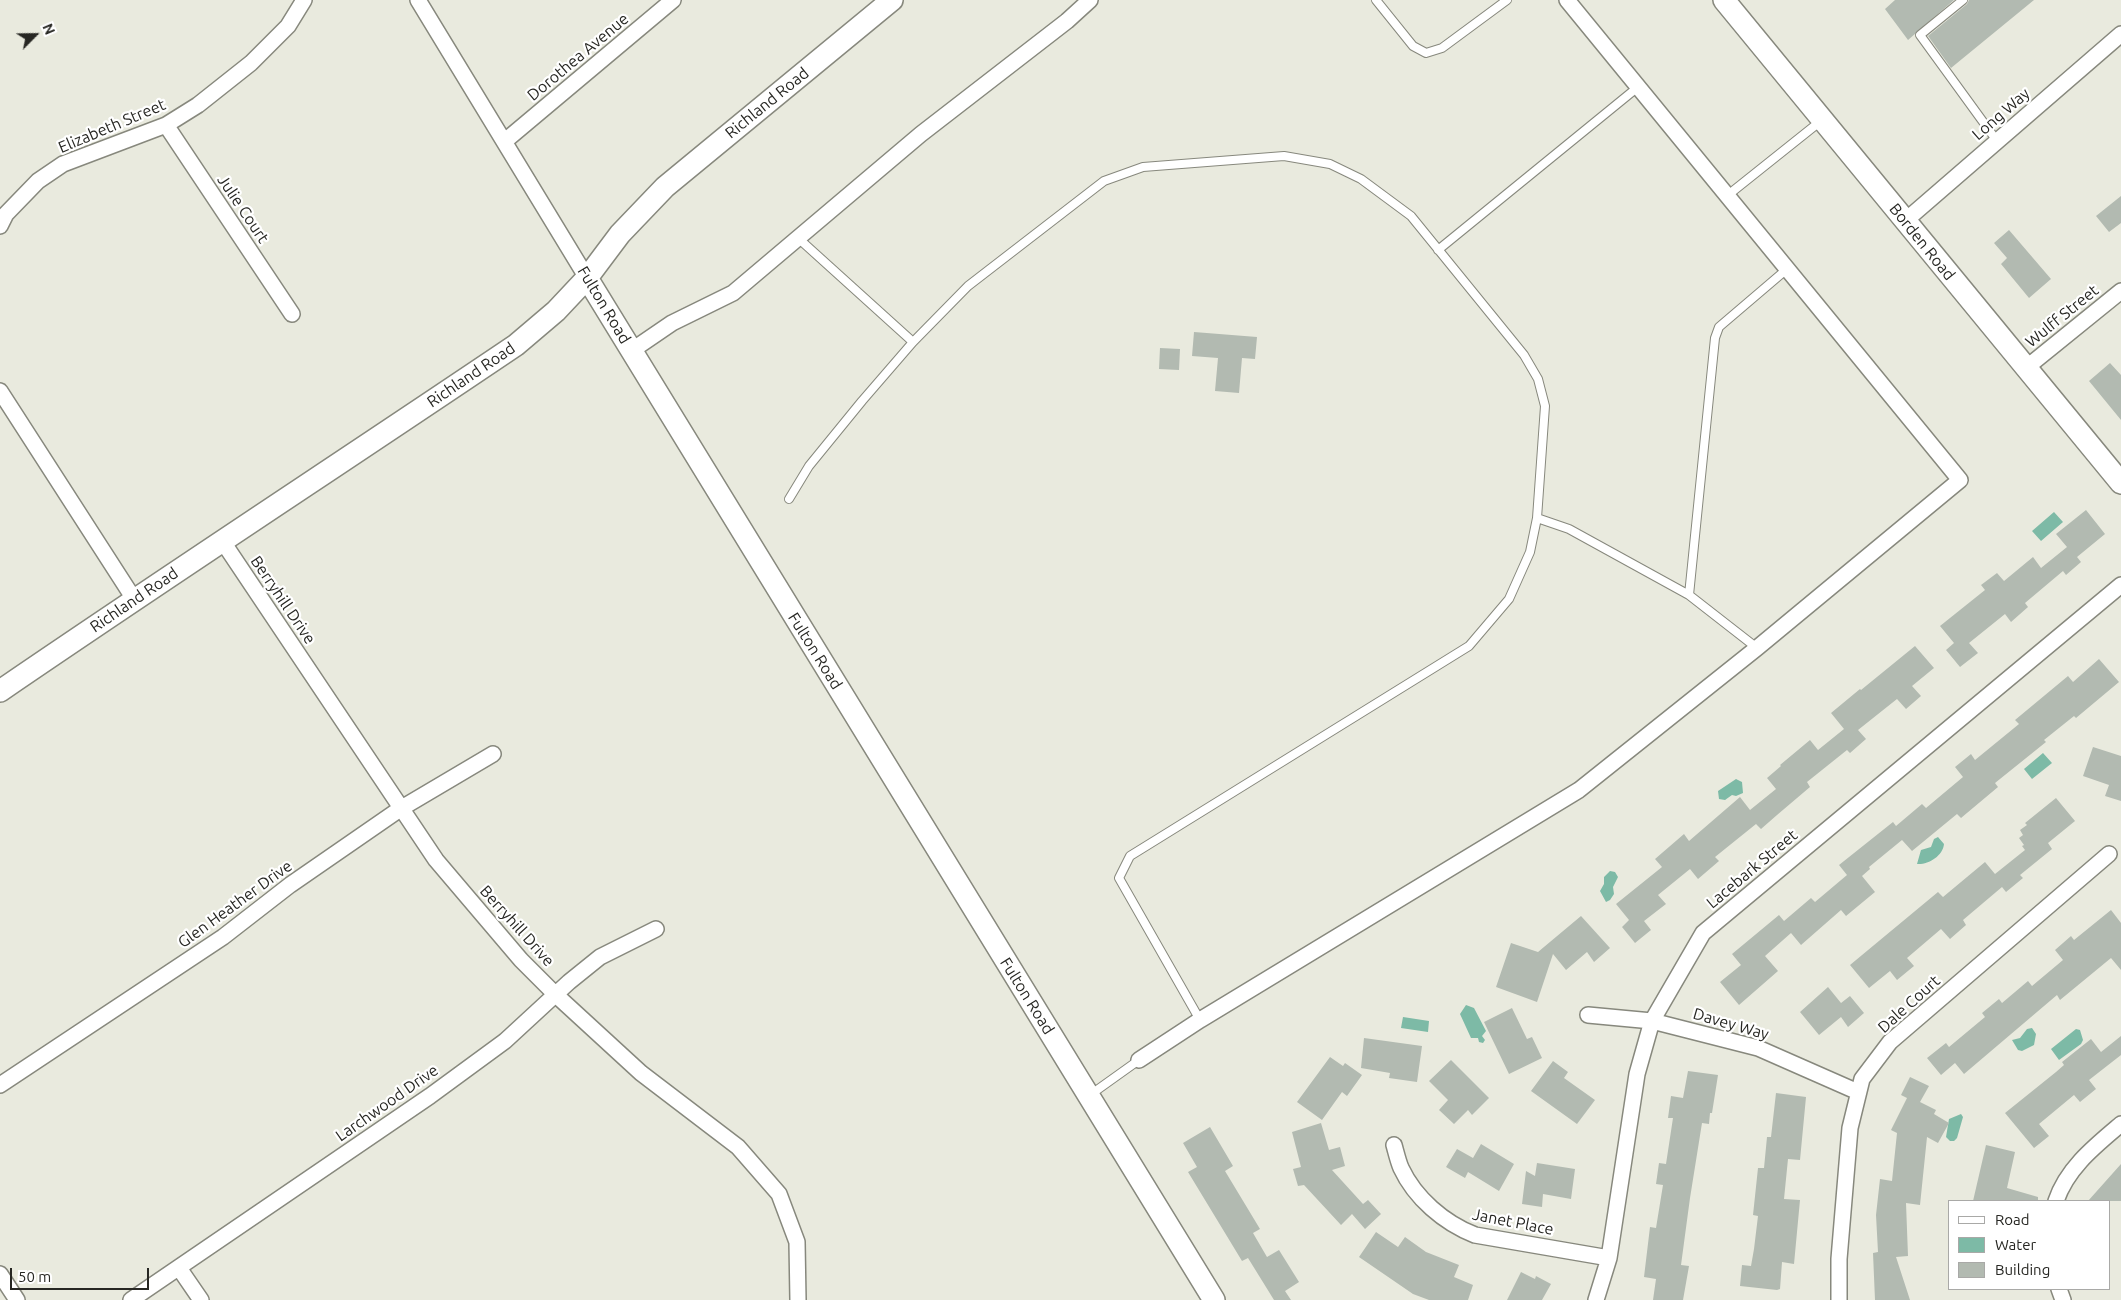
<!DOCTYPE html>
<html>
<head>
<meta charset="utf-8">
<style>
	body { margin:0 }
	#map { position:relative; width:2121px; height:1300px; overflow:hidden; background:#e9eade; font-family:Ubuntu,sans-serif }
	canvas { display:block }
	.legend { position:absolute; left:1948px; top:1200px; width:162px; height:90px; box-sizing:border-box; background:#fff; border:1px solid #a9a9a7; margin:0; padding:6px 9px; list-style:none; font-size:15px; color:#272723 }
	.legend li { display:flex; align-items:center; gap:10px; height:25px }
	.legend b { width:25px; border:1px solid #a9a9a7 }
	.north { position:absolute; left:10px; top:10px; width:50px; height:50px; -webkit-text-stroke:4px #fff; paint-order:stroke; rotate:67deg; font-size:14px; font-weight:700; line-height:20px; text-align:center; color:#272723 }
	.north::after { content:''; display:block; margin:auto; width:18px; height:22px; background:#272723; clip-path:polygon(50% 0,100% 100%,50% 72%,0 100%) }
	.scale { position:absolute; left:10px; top:1268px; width:139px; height:22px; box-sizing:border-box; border:2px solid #272723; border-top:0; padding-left:6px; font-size:15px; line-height:18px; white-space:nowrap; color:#272723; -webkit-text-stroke:4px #fff; paint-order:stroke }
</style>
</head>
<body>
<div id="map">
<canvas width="2121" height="1300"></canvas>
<ul class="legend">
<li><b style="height:6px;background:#fff"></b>Road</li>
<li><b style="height:14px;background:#7dbaa6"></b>Water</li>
<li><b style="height:14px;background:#b2bab1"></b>Building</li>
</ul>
<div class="north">N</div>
<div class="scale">50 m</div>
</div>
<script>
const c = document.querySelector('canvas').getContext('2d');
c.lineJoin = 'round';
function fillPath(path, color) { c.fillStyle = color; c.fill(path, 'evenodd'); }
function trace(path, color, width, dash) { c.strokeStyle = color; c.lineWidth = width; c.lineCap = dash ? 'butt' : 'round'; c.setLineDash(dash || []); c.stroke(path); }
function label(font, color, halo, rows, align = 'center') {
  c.font = font + ' Ubuntu,sans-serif'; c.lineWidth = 4.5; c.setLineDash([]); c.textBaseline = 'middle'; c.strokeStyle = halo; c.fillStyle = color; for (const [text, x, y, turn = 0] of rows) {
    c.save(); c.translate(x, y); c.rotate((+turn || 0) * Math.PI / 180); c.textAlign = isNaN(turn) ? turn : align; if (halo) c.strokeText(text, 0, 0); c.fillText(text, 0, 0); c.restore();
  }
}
fillPath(new Path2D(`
	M2054,512l9,10 -22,19 -9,-10z
	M2043,753l9,10 -20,16 -8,-10z
	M1736,779l6,3 1,11 -7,3 -4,-1 -7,5 -6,-1 -1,-8z
	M1938,837l6,7c-1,12 -16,21 -27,20l4,-14 10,-3 3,-8z
	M1610,871l5,1 3,5 -5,10 1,7 -4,6 -4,2 -6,-11 4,-7v-7z
	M1466,1005l8,3 12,23 -4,5 3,4 -2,3 -4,-1 -1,-4h-7l-11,-24z
	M1403,1017l26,4 -1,11 -27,-4z
	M2032,1028l4,6 -2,11 -12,6 -4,-1 -6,-10 8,-2 7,-9z
	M2076,1029l4,1 3,10 -2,4 -22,16 -8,-11z
	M1961,1114l2,3 -6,21 -3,3h-4l-4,-4 3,-18z`), '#7dbaa6');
fillPath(new Path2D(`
	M1895,0h59l-46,40 -23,-31z
	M1969,0h65l-83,68 -23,-32 39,-32z
	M2121,196v27l-12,9 -13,-16z
	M2009,230l42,49 -22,19 -28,-34 6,-6 -13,-15z
	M1194,332l63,5 -2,22 -13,-1 -3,35 -24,-2 3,-33 -26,-2z
	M1160,348l20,1 -1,21 -20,-1z
	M2110,363l11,12v45l-32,-39z
	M2086,510l19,24 -28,23 4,5 -15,13 -3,-4 -38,32 3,4 -17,15 -6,-8 -36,29 9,10 -18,14 -14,-17 8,-7 -14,-17 45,-36 -4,-5 16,-12 7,8 29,-24 8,11 26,-21 -11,-13z
	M1915,646l19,22 -22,18 9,10 -15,13 -9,-10 -39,31 8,9 -16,14 -3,-3 -40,32 3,5 -33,28 -16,14 -5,-5 -41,33 4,4 -21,18 -8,-10 -32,26 8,9 -22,17 7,9 -16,13 -13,-16 7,-7 -13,-16 46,-37 -7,-8 29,-25 5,7 51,-44 10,13 26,-21 -9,-11 14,-12 -1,-1 30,-25 8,10 26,-21 -13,-16 29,-24 1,1z
	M2099,659l20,23 -43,36 -2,-2 -30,24 2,2 -51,41 3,4 -37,31 -4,-4 -45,37 -10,-11 -33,27 1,2 -8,7 13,16 -29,24 -5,-6 -40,35 -10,-12 -26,23 13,15 -39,34 -19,-23 21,-17 -9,-11 47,-39 5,6 27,-23 4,4 32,-27 -8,-10 54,-43 3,4 26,-22 4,4 37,-31 -8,-10 16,-13 4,6 44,-36 -4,-4 53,-44 5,6z
	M2093,747l28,9v45l-16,-5 4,-11 -26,-9z
	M2056,798l19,23 -27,22 4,6 -32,26 3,3 -17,14 -4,-5 -39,33 3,5 -16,14 -9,-10 -34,29 7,8 -17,14 -7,-9 -21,17 -19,-23 88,-73 5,5 42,-35 10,12 30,-24 -3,-4 2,-1 -5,-7 4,-3 -3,-5 7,-5 -2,-2z
	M2111,910l10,13v47l-10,-12 -51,42 -3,-5 -93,79 -9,-11 -14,12 -14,-17 19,-15 3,4 36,-30 -3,-4 17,-14 3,4 26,-22 4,5 31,-26 -8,-10 16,-14 3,4z
	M1581,916l29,32 -16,14 -7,-10 -21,18 -13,-16 -16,48 -41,-15 15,-44 27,9z
	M1828,987l13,16 9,-7 14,17 -16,14 -7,-10 -22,18 -19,-23z
	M1512,1008l15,31 5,-2 10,21 -33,16 -25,-52z
	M2121,1036v19l-32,25 7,9 -16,13 -6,-7 -35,29 10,12 -15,12 -29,-35 51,-41 8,-7 -2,-3 29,-23 10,13z
	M1364,1038l58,8 -5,36 -28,-4 1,-5 -29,-5z
	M1330,1057l13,9 2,-3 17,12 -15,21 -5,-4 -20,28 -25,-18z
	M1451,1060l38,38 -17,17 -4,-5 -14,14 -15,-14 9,-10 -19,-19z
	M1553,1061l15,11 -4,6 31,22 -18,24 -46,-33z
	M1688,1071l30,4 -6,38h-2l-1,11 -7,-1 -12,75 -9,67 8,1 -6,34h-30l3,-21 -12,-2 6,-50 6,1 7,-43 -7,-1 3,-21 7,1 7,-46h-5l3,-22 12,2z
	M1910,1077l19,9 -9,16 16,8 -2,4 15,9 -11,20 -11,-6 -7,68 -14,-2 2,53 -12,1 14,43h-35l-2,-47 5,-1 -2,-37 4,-36 12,2 5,-48 -6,-3 16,-32 -6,-3z
	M1776,1093l30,4 -6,63 -12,-1 -4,40 16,1 -6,64 -12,-2 -2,27 -3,1 -37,-4 2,-21 9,1 3,-17 4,-33 -5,-1 5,-47h6l3,-31h4z
	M1321,1123l8,27 11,-3 5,19 -13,4 31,34 5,-4 13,14 -16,15 -13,-15 -11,11 -37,-40 -6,1 -5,-17 8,-2 -9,-35z
	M1210,1127l23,39 -8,5 35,58 -7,4 14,24 12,-7 20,32 -14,9 6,9h-17l-26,-42 -6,3 -54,-89 9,-5 -14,-24z
	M1481,1144l33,20 -15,27 -31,-19 -3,6 -19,-11 11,-18 16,9z
	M1986,1145l29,7 -8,36 31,9v4h-65z
	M1537,1163l38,6 -4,30 -28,-5 -1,13 -20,-3 4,-33 9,5z
	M2121,1164v37h-33z
	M1376,1232l22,15 7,-10 21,15 33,13 -5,12 19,8 -5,15h-39l-16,-6 -54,-37z
	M1521,1272l14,7 1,-3 15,8 -9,16h-35z`), '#b2bab1');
const lane = new Path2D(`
	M1376,0l37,46 13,7 16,-5 65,-48
	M1963,0l-43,35 77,106
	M1728,195l94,-75
	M798,238l115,104
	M1438,250l200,-163
	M789,499l20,-33 53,-65 51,-59 55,-56 136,-105 39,-14 141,-11 46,8 31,15 50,37 113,139 14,24 7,27 -8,112 -7,34 -21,47 -40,47 -339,210 -11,22 81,142
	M1537,518l32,11 120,66
	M1757,648l-68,-53 26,-257 4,-11 68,-58
	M1090,1095l49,-35`);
const street = new Path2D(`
	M418,0l169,278
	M166,125l126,189
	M505,141l168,-141
	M1905,221l216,-187
	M0,226l6,-12 32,-33 25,-17 103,-39 32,-20 53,-42 37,-37 16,-26
	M631,351l41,-28 61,-30 188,-159 146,-113 23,-21
	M2026,368l95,-77
	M0,391l134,208
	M223,542l213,318 85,100 35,35 85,78 97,74 41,47 18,48 1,58
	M1588,1015l64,6 106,27 100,44
	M1139,1060l61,-40 379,-230 178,-142 203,-168 -393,-480
	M0,1085l223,-148 67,-52 110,-76 93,-55
	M1394,1145c2,7 4,16 7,23 14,30 43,55 74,67l134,23
	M2056,1201c11,-33 39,-55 65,-77
	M179,1268l22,32
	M0,1274l17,26
	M2059,1289l4,11
	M131,1300l299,-204 75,-55 64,-59 31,-25 56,-28
	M1596,1300l13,-42 28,-184 15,-53 51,-88 418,-348
	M1839,1300v-41l11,-131 12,-49 28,-37 219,-188`);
const secondary = new Path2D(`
	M1724,0l397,483
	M587,278l627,1022
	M0,691c171,-117 344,-230 516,-346l40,-34 31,-33 33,-44 45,-47 227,-187`);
trace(lane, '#87887d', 10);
trace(street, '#87887d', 18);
trace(secondary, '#87887d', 24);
trace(lane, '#fff', 8);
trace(street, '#fff', 15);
trace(secondary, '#fff', 21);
label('16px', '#272723', '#fff', [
	["Dorothea Avenue",578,57,-40],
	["Richland Road",767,103,-39],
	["Long Way",2001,114,-41],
	["Elizabeth Street",112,126,-23],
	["Julie Court",243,209,56],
	["Borden Road",1922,242,51],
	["Fulton Road",604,305,59],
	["Wulff Street",2062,316,-39],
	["Richland Road",471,375,-34],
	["Richland Road",134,600,-34],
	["Berryhill Drive",283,600,56],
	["Fulton Road",815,651,58],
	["Lacebark Street",1752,869,-40],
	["Glen Heather Drive",235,904,-36],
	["Berryhill Drive",517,926,48],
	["Fulton Road",1027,996,58],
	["Dale Court",1909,1004,-42],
	["Davey Way",1731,1024,16],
	["Larchwood Drive",387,1103,-35],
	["Janet Place",1513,1222,11]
]);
</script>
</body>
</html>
